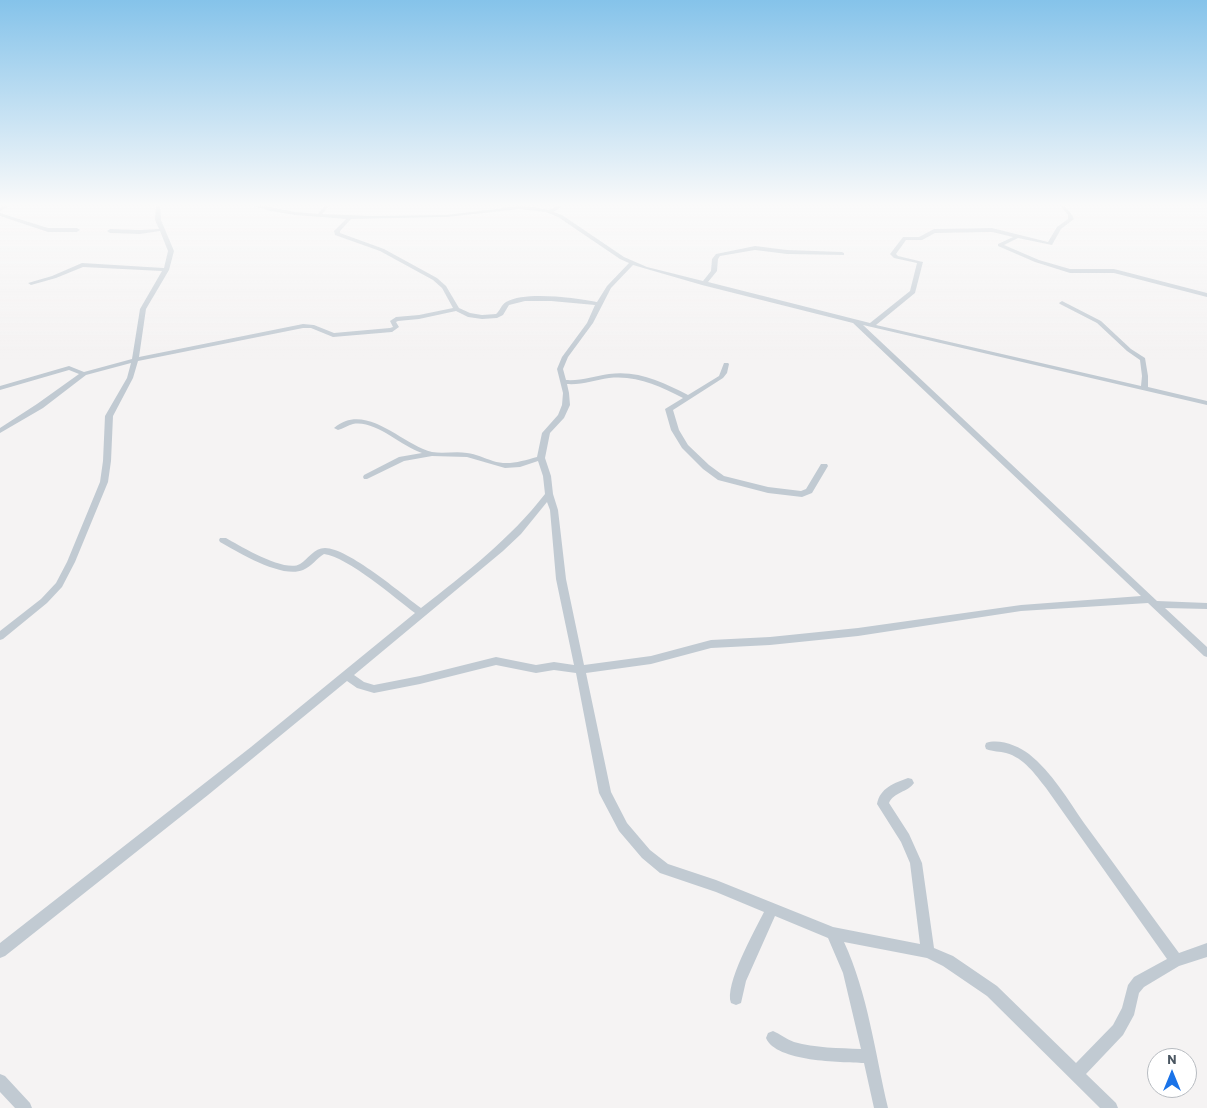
<!DOCTYPE html>
<html>
<head>
<meta charset="utf-8">
<style>
	body { margin:0 }
	#map { position:relative; width:1207px; height:1108px; overflow:hidden; background:#f5f3f3; font-family:Barlow,sans-serif }
	canvas { display:block }
	.north { position:absolute; left:1147px; top:1048px; width:50px; height:50px; box-sizing:border-box; background:#fff; border:1px solid #b7bbc0; border-radius:50%; rotate:0deg; font-size:14px; font-weight:700; line-height:20px; text-align:center; color:#4a5661 }
	.north::after { content:''; display:block; margin:auto; width:18px; height:22px; background:#1a73e8; clip-path:polygon(50% 0,100% 100%,50% 72%,0 100%) }
</style>
</head>
<body>
<div id="map">
<canvas width="1207" height="1108"></canvas>
<div class="north">N</div>
</div>
<script>
const c = document.querySelector('canvas').getContext('2d');
c.lineJoin = 'round';
function fillPath(path, color) { c.fillStyle = color; c.fill(path, 'evenodd'); }
fillPath(new Path2D(`
	M8,204h6l-14,7v-3z
	M156,204h4l1,16 13,31 -5,19 -23,39 -7,48 164,-33 11,1 20,8 56,-5 3,-1 -3,-6 6,-4 23,-2 34,-7 -11,-20 -9,-8 -53,-29 -45,-16 -1,-4 12,-12 -51,-4 -24,-4 -25,-7h8l41,8 23,2 8,-10h5l-9,10 50,2 75,-1 72,-9 14,1 16,3 12,-6h5l-13,8 9,3 62,42 23,10 56,14 8,-10 1,-12 4,-5 39,-8 32,4 55,2 2,1v2l-57,-1 -32,-4 -35,6 -2,3 -1,12 -9,11 162,41 40,-32 7,-28 -23,-5 -4,-4 13,-17h16l15,-8 58,-1 56,14 9,-15 11,-8v-4l-9,-11h4l9,11 2,4 -13,10 -9,16 -34,-7 -14,7 35,15 31,9h44l93,24v4l-93,-24h-44l-35,-11 -37,-16v-2l15,-7 -21,-5 -57,1 -13,7h-16l-10,14 2,2 25,6 -8,31 -39,32 265,61 1,-10 -2,-16 -13,-9 -30,-28 -37,-19 -1,-1 3,-2 39,20 30,28 14,9 3,18v11l59,14v4l-344,-80 294,276 50,2v6l-42,-1 42,39v10l-3,-1 -56,-53 -127,8 -163,25 -88,9 -59,3 -60,16 -65,9 25,119 16,31 23,27 18,14 48,16 117,47 87,17 -10,-81 -9,-21 -24,-38c3,-16 17,-21 31,-26l4,1 2,4c-6,9 -20,9 -25,20l20,31 13,29 12,85 19,8 44,30 79,77 37,-38 9,-17 6,-23 6,-8 33,-18 -121,-171c-11,-14 -22,-30 -40,-35 -6,-2 -13,-1 -20,-4l-1,-3 1,-3c13,-5 33,3 43,11 23,18 39,46 55,69 32,43 63,87 95,130l28,-10v14l-28,9 -35,21 -5,6 -5,22 -11,20 -37,39 30,29 2,5h-18l-113,-112 -44,-30 -16,-8 -83,-16c24,52 31,111 44,166h-14l-10,-45c-23,-1 -88,-1 -98,-25l2,-5 5,-2c7,3 13,8 21,11 21,6 45,6 67,7l-18,-76 -15,-35 -53,-22 -29,65 -5,22 -5,2 -5,-2c-7,-18 24,-73 33,-91l-48,-20 -56,-19 -18,-15 -23,-27 -20,-38 -23,-120 -22,-3 -18,3 -40,-8 -76,19 -46,9 -17,-5 -10,-7 -139,114 -203,161 -5,2v-15l251,-196 164,-134c-20,-15 -67,-56 -91,-59 -7,4 -13,13 -21,16 -21,9 -65,-18 -83,-28l-1,-2 1,-2h6c14,8 59,35 74,26 8,-5 14,-16 25,-16 23,0 77,46 96,60 45,-35 89,-69 124,-114l-2,-18 -5,-15 -18,6 -15,1 -38,-11 -35,-1 -28,5 -37,18h-3l-1,-2 1,-2 35,-18 23,-4c-22,-7 -46,-33 -69,-29 -5,1 -10,5 -15,6l-4,-2c32,-27 68,17 98,24 12,2 23,-1 35,1 9,1 17,5 26,8 15,5 29,0 44,-4l5,-24 16,-18 4,-10 1,-12 -6,-24 5,-12 25,-34 8,-18 -44,-4h-26l-16,4 -6,10 -6,3 -15,1 -14,-2 -12,-6 -37,8 -21,2 -2,1 3,5 -7,5 -59,5 -22,-9h-8l-165,33 -5,17 -20,38 -2,45 -3,21 -33,80 -13,25 -15,16 -44,36 -3,1v-9l41,-32 15,-16 11,-21 33,-80 3,-21 2,-45 22,-38 4,-15 -45,12 -43,33 -43,25v-5l37,-24 42,-30 -10,-4 -69,20v-4l69,-20 15,6 48,-13 8,-50 22,-38 -79,-4 -27,11 -25,7 -3,-2 24,-7 30,-13 82,5 4,-17 -8,-20 -20,3 -30,-1 -3,-2 3,-2 30,1 19,-1 -4,-9zM519,209l27,3 12,5 62,42 9,4 -22,23 -10,16c-22,-4 -71,-11 -91,0 -5,3 -6,9 -10,12l-14,1 -12,-2 -11,-5 -13,-22 -9,-8 -53,-29 -44,-16v-2l11,-12 96,-2zM633,265l69,20 151,38 288,273 -120,9 -163,23 -88,9 -59,3 -60,16 -67,9 -18,-86 -8,-69 -5,-16 -2,-18 -6,-18 5,-25 14,-15 6,-13 -1,-12 -2,-9c15,1 28,-4 42,-6 28,-3 50,8 74,20l-18,11 6,21 11,18 21,21 15,11 50,13 34,4 10,-4 16,-27 -1,-2h-6l-15,25 -5,2 -33,-4 -44,-11 -15,-11 -21,-20 -9,-15 -6,-20 50,-32 4,-5 2,-9 -1,-1h-4l-5,13 -31,19c-25,-13 -50,-25 -79,-21 -14,2 -28,7 -43,6l-3,-11 5,-12 25,-34 18,-35zM547,502l3,8 6,69 18,86 -20,-3 -18,3 -40,-8 -76,19 -46,9 -10,-3 -10,-7 149,-124 18,-17z
	M0,213l48,15h29l3,2 -3,2h-29l-48,-16z
	M0,1074l5,2 25,27 2,5h-17l-15,-16z`), '#c1cad2');
const sky = c.createLinearGradient(0, 0, 0, 359);
sky.addColorStop(0, '#85c3ea');
sky.addColorStop(0.57, '#fafafa');
sky.addColorStop(1, '#fafafa00');
c.fillStyle = sky;
c.fillRect(0, 0, 1207, 359);
</script>
</body>
</html>
